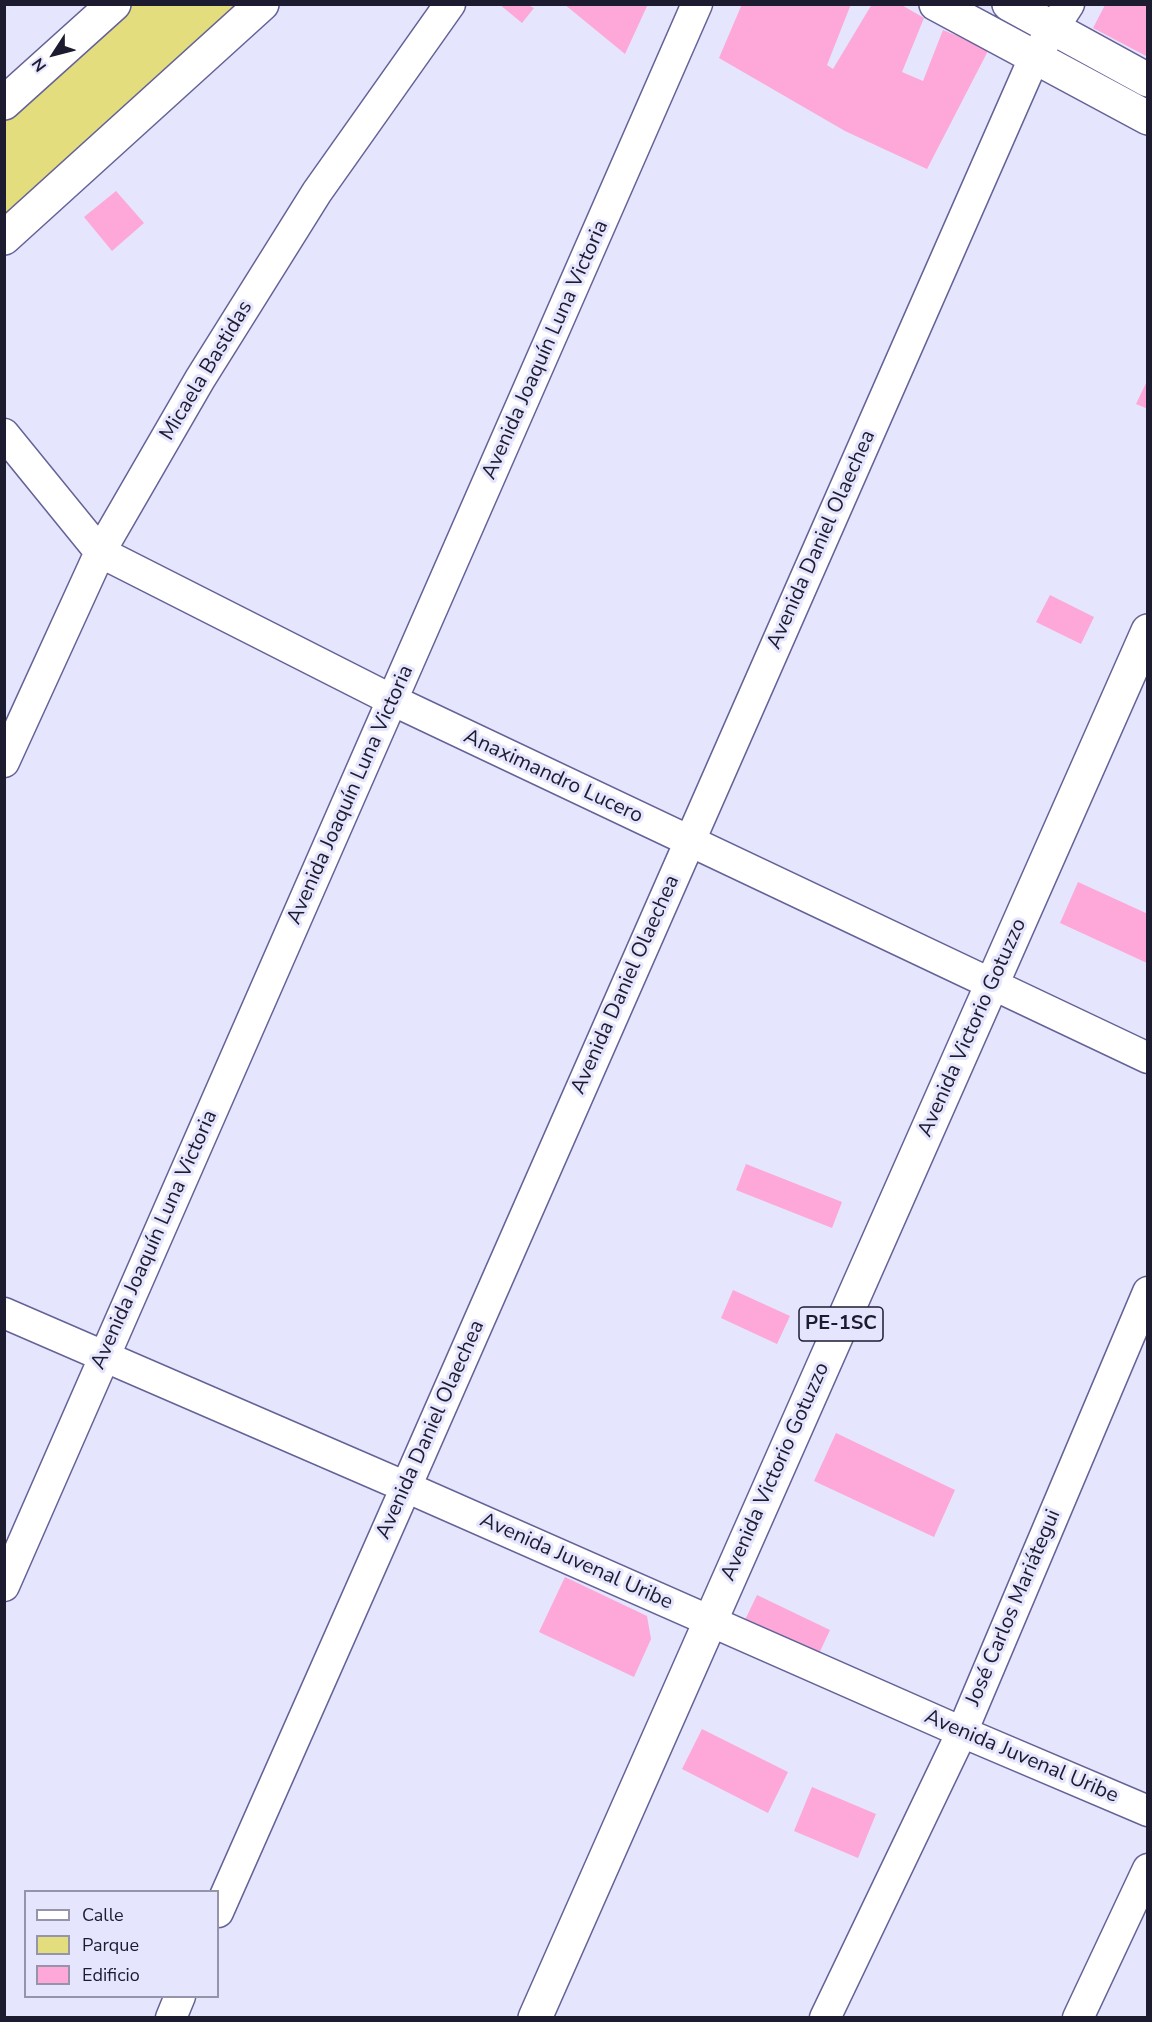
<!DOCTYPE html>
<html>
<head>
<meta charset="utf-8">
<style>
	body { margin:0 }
	#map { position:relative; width:1152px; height:2022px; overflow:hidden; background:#e5e5fd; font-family:"Nunito Sans",sans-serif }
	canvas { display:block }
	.frame { position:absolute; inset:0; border:6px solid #1c1b30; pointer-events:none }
	.legend { position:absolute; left:24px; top:1890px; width:195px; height:108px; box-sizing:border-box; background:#e5e5fd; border:2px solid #9594ab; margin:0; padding:8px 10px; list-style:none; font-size:18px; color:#1c1b30 }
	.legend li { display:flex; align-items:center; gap:12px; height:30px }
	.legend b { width:30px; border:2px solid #9594ab }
	.north { position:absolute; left:24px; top:24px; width:60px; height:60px; -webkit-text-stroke:4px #e5e5fd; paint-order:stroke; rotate:234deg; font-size:16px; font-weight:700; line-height:24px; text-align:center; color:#1c1b30 }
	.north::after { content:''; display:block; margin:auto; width:21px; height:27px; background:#1c1b30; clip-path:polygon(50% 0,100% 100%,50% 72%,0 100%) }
</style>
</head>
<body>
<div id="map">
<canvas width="1152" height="2022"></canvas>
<div class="frame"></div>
<ul class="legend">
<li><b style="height:8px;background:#fff"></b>Calle</li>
<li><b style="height:16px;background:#e4dd7d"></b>Parque</li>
<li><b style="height:16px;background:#fda8d8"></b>Edificio</li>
</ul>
<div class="north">N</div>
</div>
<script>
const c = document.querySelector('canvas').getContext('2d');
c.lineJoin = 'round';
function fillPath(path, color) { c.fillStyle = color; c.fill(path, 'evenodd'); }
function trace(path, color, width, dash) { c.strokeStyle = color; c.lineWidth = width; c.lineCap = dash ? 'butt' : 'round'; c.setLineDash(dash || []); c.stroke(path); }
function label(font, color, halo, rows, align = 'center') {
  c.font = font + ' "Nunito Sans",sans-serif'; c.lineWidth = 6; c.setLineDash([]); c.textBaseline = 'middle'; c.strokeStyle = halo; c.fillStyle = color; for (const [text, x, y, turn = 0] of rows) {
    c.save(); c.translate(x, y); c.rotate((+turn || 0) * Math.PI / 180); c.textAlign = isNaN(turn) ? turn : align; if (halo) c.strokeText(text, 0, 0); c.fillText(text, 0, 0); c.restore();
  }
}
fillPath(new Path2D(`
	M97,5h168l-260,222 -1,-139z`), '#e4dd7d');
fillPath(new Path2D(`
	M499,4h27l8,4 -12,15z
	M564,4h84l-23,50z
	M742,4h109l-24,61 6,4 39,-65h28l24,14 -22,54 21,9 20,-51 46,19 -62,120 -82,-38 -126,-73z
	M1105,5h41l2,52 -55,-29z
	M116,191l28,32 -32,28 -28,-34z
	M1148,379v30l-12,-5z
	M1050,595l44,22 -13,27 -45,-22z
	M1078,882l70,32 -1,49 -87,-40z
	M746,1164l96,38 -10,26 -96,-38z
	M733,1290l57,26 -13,28 -56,-26z
	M836,1433l119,57 -21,47 -120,-56z
	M565,1577l82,39 4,23 -17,38 -95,-45z
	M757,1595l73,35 -14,30 -74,-34z
	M702,1729l86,43 -20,41 -86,-44z
	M812,1787l64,27 -18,44 -64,-27z`), '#fda8d8');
const minor = new Path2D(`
	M4,434l96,118 292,148 756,358
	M4,762l96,-210 100,-173 117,-187 133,-188
	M4,1313l402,174 556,245 186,79
	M4,1586l693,-1582
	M218,1912l188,-425 628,-1429 35,-54
	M171,2018l9,-22
	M825,2018l137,-286 186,-440
	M1078,2018l70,-149`);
const tertiary = new Path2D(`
	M936,4l212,114
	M1009,4l139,76
	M4,103l110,-99
	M4,238l258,-234`);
const primary = new Path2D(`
	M535,2018l613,-1387`);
trace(minor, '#646296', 33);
trace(tertiary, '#646296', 36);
trace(primary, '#646296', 36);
trace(minor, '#fff', 30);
trace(tertiary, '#fff', 33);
trace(primary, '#fff', 33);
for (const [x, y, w] of [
	[841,1324,84]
]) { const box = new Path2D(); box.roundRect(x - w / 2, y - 17, w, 34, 4.5); c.fillStyle = '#e5e5fd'; c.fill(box); trace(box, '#1c1b30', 1.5); }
label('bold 20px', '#1c1b30', null, [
	["PE-1SC",841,1324]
]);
label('21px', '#1c1b30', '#e5e5fd', [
	["Avenida Joaquín Luna Victoria",546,350,-66],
	["Micaela Bastidas",207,371,-59],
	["Avenida Daniel Olaechea",822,540,-66],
	["Anaximandro Lucero",553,777,25],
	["Avenida Joaquín Luna Victoria",351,795,-66],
	["Avenida Daniel Olaechea",626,985,-66],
	["Avenida Victorio Gotuzzo",973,1028,-66],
	["Avenida Joaquín Luna Victoria",155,1240,-66],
	["Avenida Daniel Olaechea",431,1430,-66],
	["Avenida Victorio Gotuzzo",776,1472,-66],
	["Avenida Juvenal Uribe",576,1562,24],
	["José Carlos Mariátegui",1014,1608,-67],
	["Avenida Juvenal Uribe",1021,1757,23]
]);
</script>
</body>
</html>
